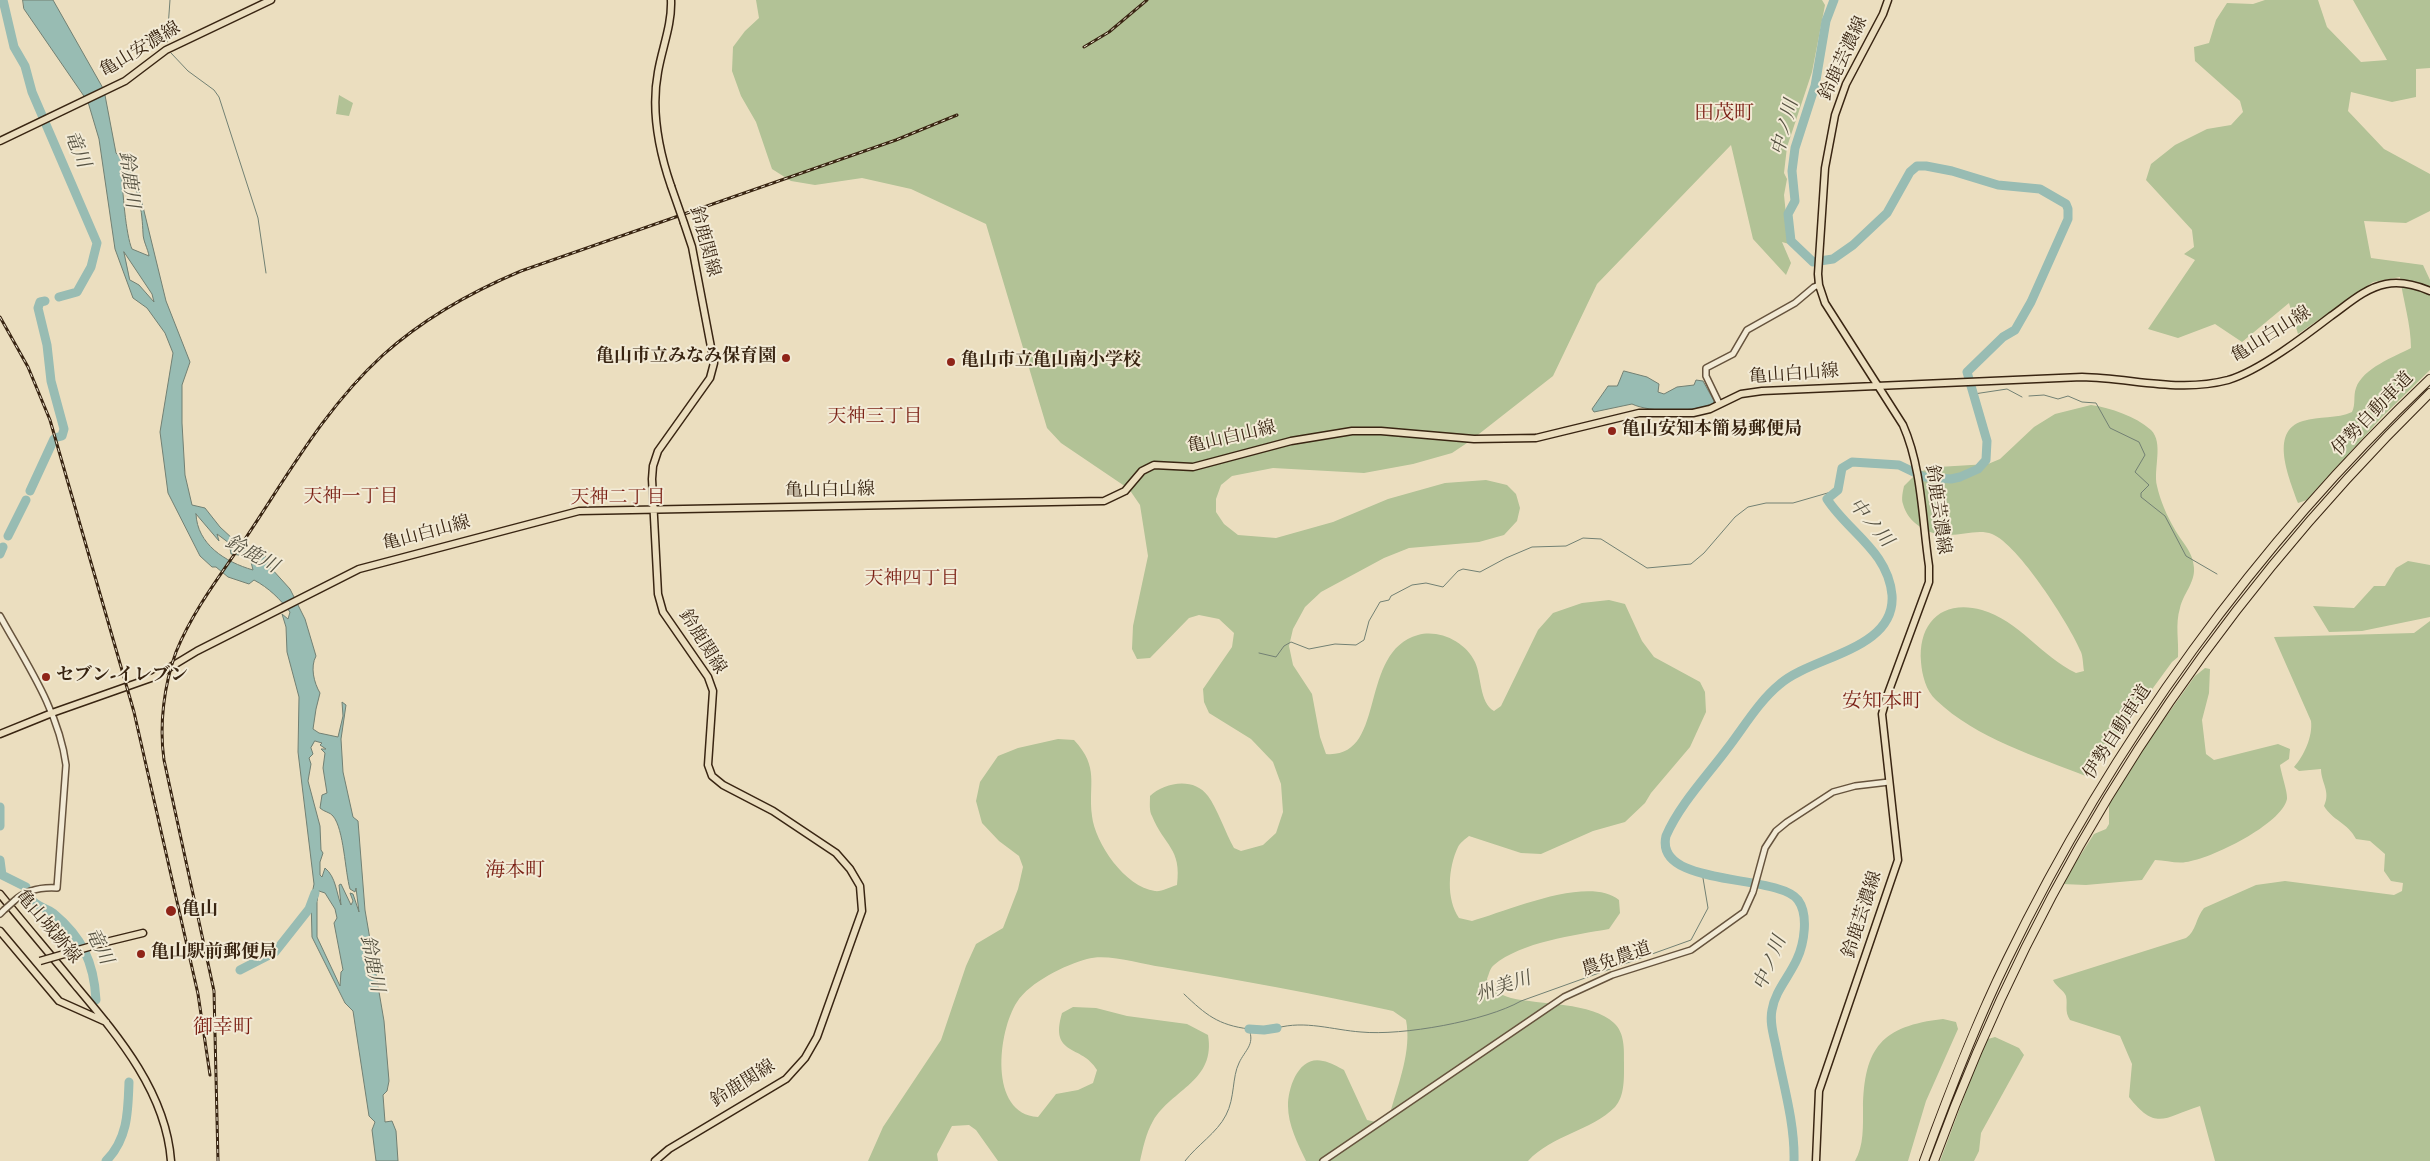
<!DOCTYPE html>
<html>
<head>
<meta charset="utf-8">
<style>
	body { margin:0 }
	canvas { display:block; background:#ebdebf }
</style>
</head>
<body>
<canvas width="2430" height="1161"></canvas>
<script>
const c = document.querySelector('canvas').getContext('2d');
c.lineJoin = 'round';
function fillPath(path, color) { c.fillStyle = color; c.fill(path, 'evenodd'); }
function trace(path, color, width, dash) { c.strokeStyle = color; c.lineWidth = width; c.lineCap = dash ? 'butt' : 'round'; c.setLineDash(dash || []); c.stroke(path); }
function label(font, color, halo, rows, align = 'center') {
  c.font = font + ' "Sorts Mill Goudy","Noto Serif JP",serif'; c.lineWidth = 4; c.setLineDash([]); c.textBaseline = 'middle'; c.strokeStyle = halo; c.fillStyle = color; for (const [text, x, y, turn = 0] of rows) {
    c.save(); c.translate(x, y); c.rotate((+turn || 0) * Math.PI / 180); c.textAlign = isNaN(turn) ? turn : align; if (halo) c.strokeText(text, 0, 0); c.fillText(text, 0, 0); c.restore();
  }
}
fillPath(new Path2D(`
	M756,0h1066l3,5 -13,67 -25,75 -3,26 3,6 -3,16 5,49 -7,-2 9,21 -5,12 -33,-36 -22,-94 -134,139 -44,92 -83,65 -18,12 -39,11 -49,9 -91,-5 -41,8 -11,9 -5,14v13l8,12 14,11 38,3 57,-16 55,-23 57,-16 41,-3 21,5 9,9 4,14 -3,13 -13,14 -25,7 -70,6 -25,10 -63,34 -16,15 -12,22 -4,17 4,19 19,29 8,43 6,17c62,5 31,-102 92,-119 21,-6 48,7 57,27 7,15 4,40 19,49l7,-5 37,-76 15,-17 29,-10 27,-3 16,4 17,37 12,16 46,25 5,10 1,20 -16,35 -39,46 -6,10 -20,19 -32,9 -52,23 -20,-1 -52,-17c-4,3 -9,7 -11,11 -10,21 -12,52 1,71l13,3c36,-10 116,-46 147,-21l1,13 -11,16c-34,6 -88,13 -115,36 -4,3 -5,9 -7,14l3,10c7,3 14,7 21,9 29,7 81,4 103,25 11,10 10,27 10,40 0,14 1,33 -9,44 -24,24 -63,28 -87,54h-222c-8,-17 -18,-36 -18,-55 0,-19 11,-51 35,-45 7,1 15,6 21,9l23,50 9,2 14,-8c8,-30 22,-63 16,-94l-13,-9c-77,-17 -153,-31 -231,-44 -21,-3 -55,-14 -75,-8 -22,6 -57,23 -70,43 -19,29 -29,112 21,115l18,-23 22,-4 15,-7 4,-13c-15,-26 -48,-13 -35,-57l11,-6 23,1 31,8 60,8 21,11c8,46 -36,54 -55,86 -7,12 -10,27 -13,40h-142l-22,-31 -7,-5 -17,1 -15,28 1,7h-70l15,-34 58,-87 25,-74 10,-22 27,-16 15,-39 5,-22 -4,-11 -20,-15 -17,-18 -6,-22 4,-19 18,-26 20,-8 40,-9 16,1c26,28 14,43 18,76 3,27 33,71 63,75 6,1 15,-4 22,-6 5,-37 -13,-39 -25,-69 -3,-5 -2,-13 -2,-20 15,-14 44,-19 58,0 9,12 18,38 26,52l7,3 22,-6 13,-12 7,-21 -2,-28 -8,-22 -22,-23 -42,-26 -5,-11 -1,-13 29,-42 2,-14 -15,-14 -20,-4 -10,3 -39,40 -13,1 -5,-10 1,-23 15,-70 -8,-51 -11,-16 -68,-46 -14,-15 -61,-204 -75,-35 -49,-11 -47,7 -24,-4 -19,-12 -16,-47 -15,-26 -9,-25 1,-24 12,-16 14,-13z
	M2265,0h53l9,27 34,35 26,-2 -34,-60h77v68l-14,1v28l-24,5 -41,-10 -3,19 36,38 46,25v37l-24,12 -42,-2 7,37 52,7 7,15v90l-48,47 -75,83 -9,3c-8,-23 -30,-72 5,-82 16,-5 34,-2 49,-9 4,-8 1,-16 4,-24 7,-20 38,-31 55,-40 0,-24 -8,-48 -11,-71l-27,5 -75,52 -9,-31 -47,39 -27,-18 -37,14 -30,-9 47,-69 -11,-6 10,-7 -2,-17 -46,-50 5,-16 24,-19 32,-16 24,-4 12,-13 -3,-11 -45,-40 -1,-14 15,-4 7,-23 11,-17 26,1z
	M339,95l14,8 -4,13 -13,-2z
	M2091,405c20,3 44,11 60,25 13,13 2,39 6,56 3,14 10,30 17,42 8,15 19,23 20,40 1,15 -11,26 -14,40 -5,16 -1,33 -2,49l-6,5 -84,115c-52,-21 -111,-38 -152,-77 -10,-9 -14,-25 -15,-38 -3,-39 21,-63 61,-52 36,10 60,47 94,63l8,-2c-1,-6 -1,-14 -3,-19 -11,-27 -63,-108 -89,-118 -13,-5 -29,1 -42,1 -20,1 -42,-11 -47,-31 -2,-5 0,-13 1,-18l14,-14 20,-5 50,-3 12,-5 34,-32 21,-13z
	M2408,561l22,4v52l-68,14 -33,1 -16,-26 41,2 20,-22h11l11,-18z
	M2430,621v540h-215l-15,-55c-35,11 -44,26 -71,-9l3,-33 -12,-28 -50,-16c-6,-9 -2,-15 -4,-24 -2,-6 -10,-9 -13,-16l133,-42c10,-6 10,-21 18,-30l52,-23 29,-4 109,14 8,-4 1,-8 -12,-2 -7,-10 1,-17 -15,-13 -14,-2c-8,-16 -24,-19 -32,-33 7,-15 -3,-23 -3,-37l-22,2 -5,-4c10,-11 19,-31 17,-46l-37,-84 140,-4z
	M2205,668l5,1 -1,24 -7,27 4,34 8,6 64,-16 12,5 -1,10 -9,6c1,8 8,28 7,34 -5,25 -76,60 -101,63 -9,2 -21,-2 -31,-2l-13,20 -56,5 -24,-1 32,-50 12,-5 3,-5v-22l36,-56 50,-70z
	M1943,1019l13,3 2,7 -32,72 -18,60h-53c9,-15 8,-36 8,-52 1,-62 19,-83 80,-90z
	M1995,1037l24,11 5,7 -43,78 -2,18 -5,10h-34l42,-112 6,-10z`), '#b2c296');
const water = new Path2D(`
	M23,0h30l51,90 12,63 19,21 31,127 24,61 -8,23v38l3,52 7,30 13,3 15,19 27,25 15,-2 9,18 19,21 15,30 11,37c-6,11 -2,27 4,37l-4,16 -3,20 6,4 19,4 5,-21 -1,-14 4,3 -5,34 2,33 10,45 5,4 7,89 19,111 5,60 -2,10 -4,4 2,27 7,-1 4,10 2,30h-22l-4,-31 3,-8 -6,-6 -16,-105 -8,-8 -33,-66 -1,-38 3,-15 -16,-132 1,-55 -12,-45 -1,-25 -4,-13 6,5 2,-7c-10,-13 -21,-24 -36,-32l-5,4 -21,-7 -12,-10h-4l-12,-11 -32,-63 -8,-61 13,-79 -8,-20 -18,-25 -14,-10 -18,-49 -16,-110 -11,-37 -64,-93zM122,172c18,11 20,42 21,61 0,8 5,16 6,23l-17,-7c-6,-13 -10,-60 -10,-77zM124,252l28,42 2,8 -15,-17 -9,-5zM196,514l23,27 -2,-7 12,9 2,11 24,3 -4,5 2,8c-28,-8 -56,-26 -57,-56zM315,741l7,2 -2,2 6,4h-5l4,4 -2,15 4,25 -5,2 -2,13c4,4 10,4 13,8 11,13 12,56 17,73l5,3 1,-4 3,24 -6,-18 -3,-1 3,8 -2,4 -10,-21 -2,1 2,20c-5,-13 -5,-28 -16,-37l-3,9 -2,-2v-13l3,-9 -2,-3 -1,-24 -12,-45 3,-17 -2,-6 4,-4 -2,-6zM319,891l6,2 10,16 2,9 -3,5 9,47 -2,2 -1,14 -23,-49v-35z
	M1624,371l23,6 12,7 -1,8 6,2 13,-7 17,-2 2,-5 7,1 11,20 -1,3c-20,8 -62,9 -81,0l-38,8 -2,-3 14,-20 2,-3h9z`);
fillPath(water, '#98bcb3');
trace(water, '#728073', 1);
trace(new Path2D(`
	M167,42l3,-42
	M171,53l17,18 26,19 5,7 39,121 8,55
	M1974,394l33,-5 15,8
	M2029,396l15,-1 14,4 10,-3 14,6 14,1 14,25 29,14 6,13 -10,17 14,13 -8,8v4l24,19 21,40 31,18
	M1259,653l17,4 8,-11 7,-4 18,7 26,-5 21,1 8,-5 5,-19 11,-19 9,-2 2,-4 21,-11 14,-2 17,4 15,-16 5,-2 17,3 26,-14 26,-11 34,-1 17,-8 18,1 46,29 44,-4 13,-11 31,-36 13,-10 18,-4h27l45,-13
	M1184,994c22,21 34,31 65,35 6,16 -4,21 -10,34 -7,14 -4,35 -13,52 -9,18 -29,30 -41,46
	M1277,1028c28,-8 56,2 84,4 41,4 125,-11 160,-31l170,-61 17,-32 -6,-36`), '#728073', 1);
trace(new Path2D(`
	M3,0l11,47 11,19 7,26 65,151 -6,24 -14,25 -18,5
	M45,301l-5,1 -2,6 9,37 4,36 13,48 -2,7 -4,1
	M30,491l24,-52
	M8,536l18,-36
	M0,554l3,-7
	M0,807v19
	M0,860l2,15 24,12
	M31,899c5,8 14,8 22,14 29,24 41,49 43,87
	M240,970l35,-18 34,-43 6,-16
	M1249,1029l15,1 13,-2
	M106,1161c22,-22 22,-50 23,-79
	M1794,1161c1,-36 -10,-74 -17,-109 -2,-13 -8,-28 -5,-42 3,-19 17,-33 25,-51 7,-15 12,-44 1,-59 -20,-27 -144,-12 -132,-64 14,-32 41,-60 61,-87 17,-22 32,-48 53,-65 32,-28 116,-34 112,-89 -4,-44 -44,-63 -65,-96l11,-9 4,-22 10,-6 47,3 25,12 27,2 9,-2 18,-8 8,-9 1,-19 -20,-69 36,-35 12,-7 16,-28 37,-83v-10l-2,-5 -26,-15 -42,-4 -46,-14 -26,-5h-9l-7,6 -23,41 -34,32 -20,14 -20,3 -22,-21 -3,-27 7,-13 -3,-30 3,-23 20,-62 11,-65 8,-21`), '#98bcb3', 9);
const minor = new Path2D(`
	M1719,403l-13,-27v-8l27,-14 14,-24 48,-27 19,-16 5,-2
	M0,616c26,47 59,95 66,149l-9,123c-16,-1 -31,2 -43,13
	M0,914l4,-4
	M1323,1161l241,-164 48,-22 79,-25 53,-38 9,-20 12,-44 11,-17 11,-9 46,-30 22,-6 34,-4`);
const major = new Path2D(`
	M671,0c1,25 -9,48 -13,72 -7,37 1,79 13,114
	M0,141l125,-60 41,-31 105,-50
	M0,734l52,-21 102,-36 43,-26 162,-82 220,-58 525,-10 21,-10 17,-20 12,-6 39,2 98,-26 61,-10h29l93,8 62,-1 103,-25h54l17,-4 31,-15 21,-3 320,-14c50,1 97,16 146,3 31,-9 77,-44 103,-64 17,-12 34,-28 55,-32 15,-3 30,1 44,7
	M0,894c25,31 51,61 76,92 42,50 90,106 95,175
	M0,931l59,70 47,21
	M106,942l37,-9
	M655,1161l14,-12 117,-70 19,-21 12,-21 45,-126 -2,-25 -10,-17 -14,-16 -63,-42 -50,-26 -11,-9 -4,-11 5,-74 -5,-14 -45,-65 -5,-18 -6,-115 1,-13 5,-15 52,-73 4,-15 -22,-116 -8,-24
	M1816,1161l3,-70 79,-231 -16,-146 5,-18 42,-114v-16c-7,-47 -7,-98 -26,-141l-78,-122 -6,-18 -1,-11 7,-106 10,-53 11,-31 37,-70 5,-14`);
const highway = new Path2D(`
	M1924,1161c25,-68 51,-136 83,-201 105,-216 249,-416 423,-581
	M1934,1161c108,-295 272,-548 496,-768`);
trace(minor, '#66533d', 8);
trace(major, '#392512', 9);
trace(highway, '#392512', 10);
trace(minor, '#f2ead5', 5);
trace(major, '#ebdebf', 6);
trace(highway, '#ebdebf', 8);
const rail = new Path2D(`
	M1084,47l25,-15 38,-32
	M0,317l28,50 22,53 84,292 64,282 12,81
	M218,1161l-4,-170 -50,-231c-5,-35 0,-75 12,-108 17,-42 46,-79 71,-116 42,-63 79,-129 136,-181 40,-36 88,-63 138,-84l375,-131 61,-25`);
trace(rail, '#392512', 3);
trace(rail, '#f2ead5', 1, [4]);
const minorBridge = new Path2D(`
	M4,910l10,-9`);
const majorBridge = new Path2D(`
	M671,186l13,37
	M40,961l66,-19`);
trace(minorBridge, '#66533d', 8, []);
trace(majorBridge, '#392512', 9, []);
trace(minorBridge, '#f2ead5', 5);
trace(majorBridge, '#ebdebf', 6);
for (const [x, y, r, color] of [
	[786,358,5,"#8f2418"],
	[951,362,5,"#8f2418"],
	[1612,431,5,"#8f2418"],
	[46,677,5,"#8f2418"],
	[171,911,6,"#8f2418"],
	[141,954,5,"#8f2418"]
]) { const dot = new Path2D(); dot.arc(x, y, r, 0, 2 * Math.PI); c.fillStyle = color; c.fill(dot); trace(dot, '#f2ead5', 2); }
label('18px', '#392512', '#f2ead5', [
	["亀山安濃線",141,51,-31],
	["鈴鹿芸濃線",1845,59,-65],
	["鈴鹿関線",703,242,75],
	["亀山白山線",2272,336,-32],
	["亀山白山線",1794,376,-4],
	["伊勢自動車道",2374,415,-46],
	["亀山白山線",1232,439,-13],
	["亀山白山線",830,492,-1],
	["鈴鹿芸濃線",1936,510,82],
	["亀山白山線",427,535,-15],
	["鈴鹿関線",701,643,58],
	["伊勢自動車道",2119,733,-57],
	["鈴鹿芸濃線",1864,915,-72],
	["亀山城跡線",47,928,50],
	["農免農道",1617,961,-19],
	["鈴鹿関線",744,1085,-32]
]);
label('bold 18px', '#392512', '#f2ead5', [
	["亀山市立みなみ保育園",776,358,"right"],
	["亀山市立亀山南小学校",961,362],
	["亀山安知本簡易郵便局",1622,431],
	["セブン-イレブン",56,677],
	["亀山",182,911],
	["亀山駅前郵便局",151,954]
], 'left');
label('italic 19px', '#565242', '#f2ead5', [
	["中ノ川",1787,128,-75],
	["竜川",75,150,67],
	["鈴鹿川",127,180,83],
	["中ノ川",1869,524,50],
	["鈴鹿川",251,556,29],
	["竜川",97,947,64],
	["鈴鹿川",370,964,79],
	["中ノ川",1772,964,-68],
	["州美川",1504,989,-19]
]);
label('19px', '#7a1f14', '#f2ead5', [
	["天神三丁目",875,419],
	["天神一丁目",351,499],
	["天神二丁目",618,500],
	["天神四丁目",912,581]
]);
label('20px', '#7a1f14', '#f2ead5', [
	["田茂町",1724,116],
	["安知本町",1882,704],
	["海本町",515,873],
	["御幸町",223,1030]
]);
</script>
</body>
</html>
